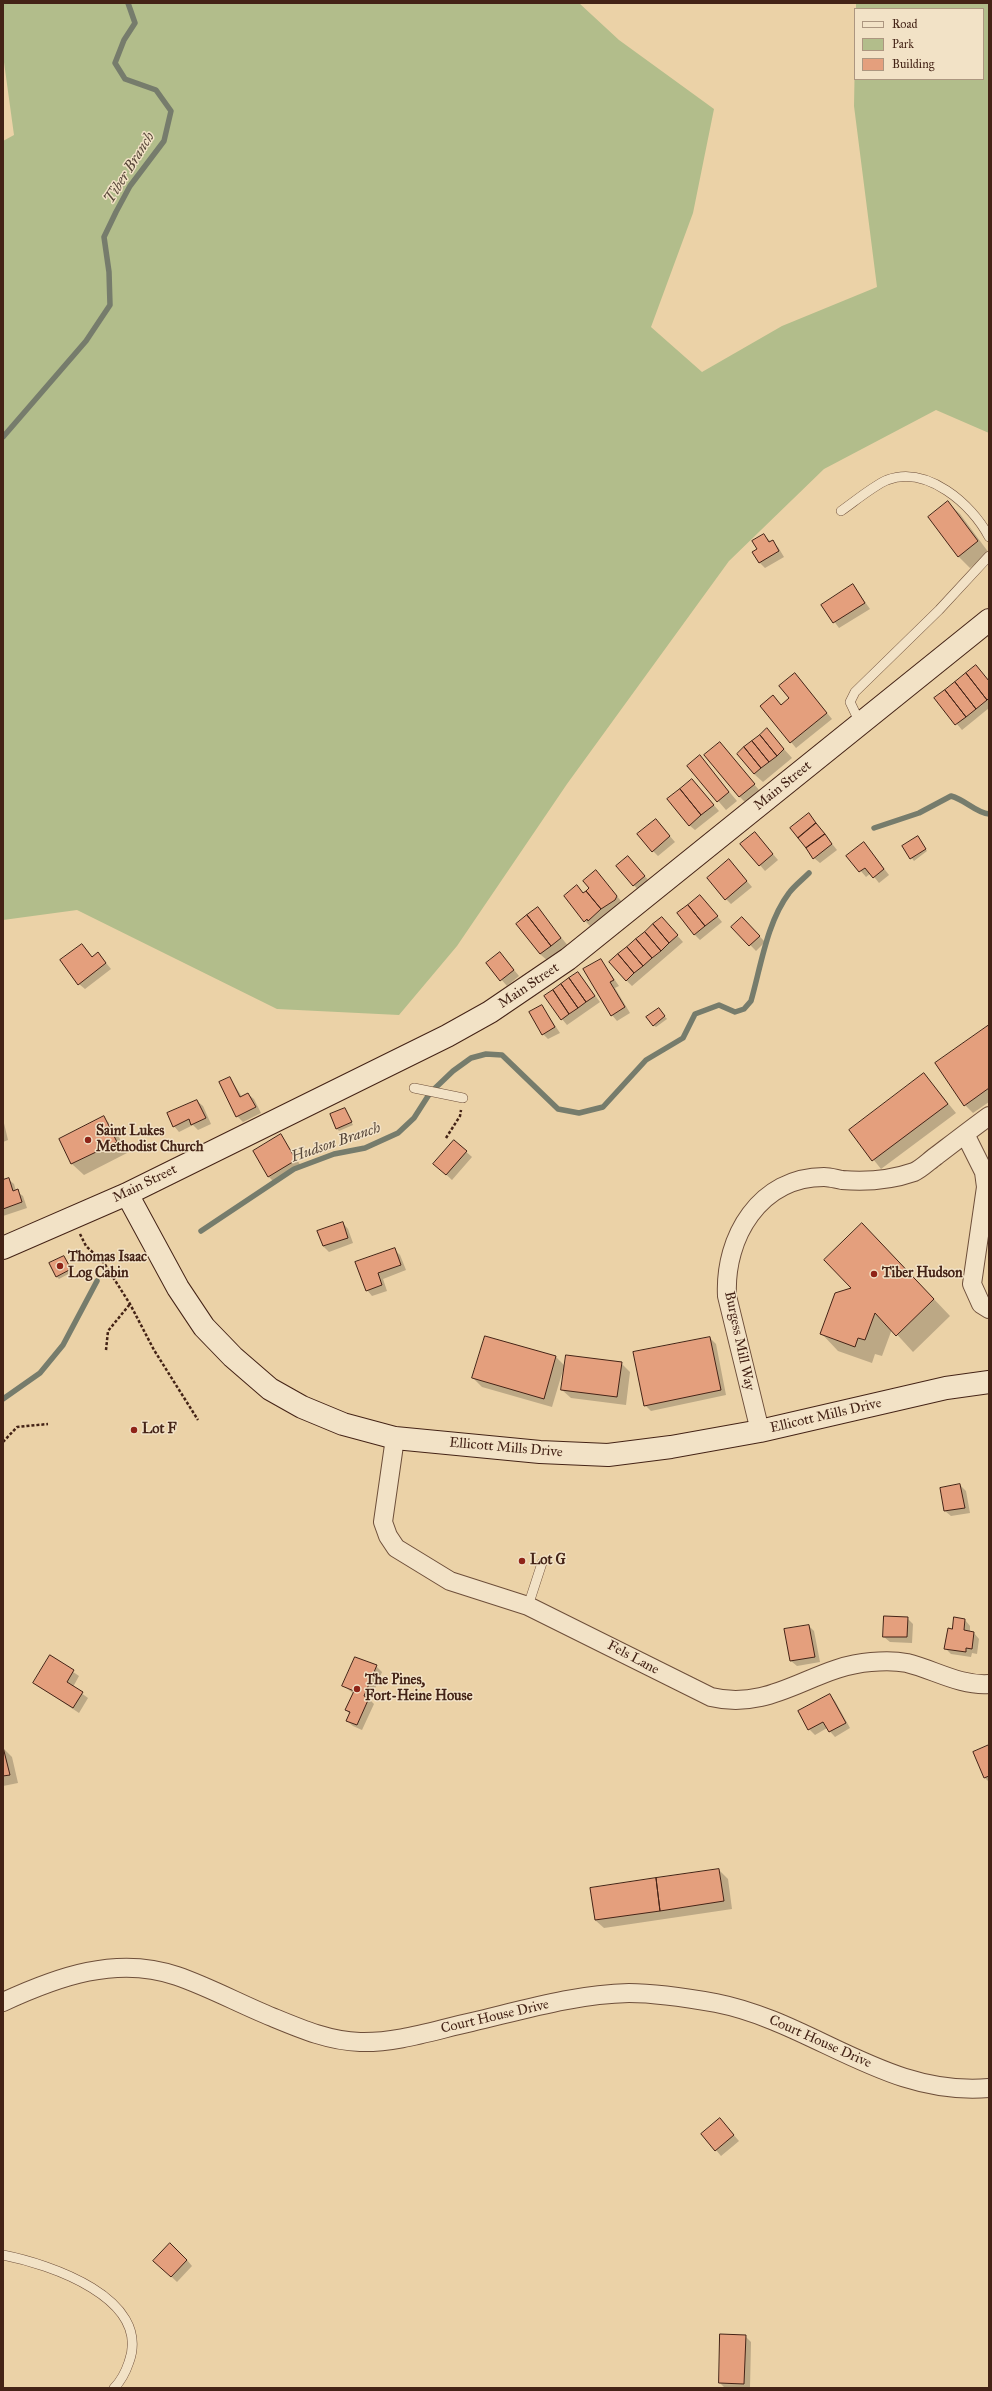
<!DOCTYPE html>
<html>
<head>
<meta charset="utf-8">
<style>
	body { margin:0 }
	#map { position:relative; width:992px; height:2391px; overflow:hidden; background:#ebd2a7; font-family:"IM FELL Great Primer",serif }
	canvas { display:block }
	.frame { position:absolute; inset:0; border:4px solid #442316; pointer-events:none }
	.legend { position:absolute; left:854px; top:8px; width:130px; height:72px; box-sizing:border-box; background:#f2e2c6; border:1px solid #ac9680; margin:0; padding:5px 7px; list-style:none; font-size:12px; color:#442316 }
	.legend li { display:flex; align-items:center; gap:8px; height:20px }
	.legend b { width:20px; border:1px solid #ac9680 }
</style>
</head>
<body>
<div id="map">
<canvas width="992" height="2391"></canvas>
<div class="frame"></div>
<ul class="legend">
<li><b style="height:5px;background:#f2e2c6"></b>Road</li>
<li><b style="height:11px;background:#b2bd8b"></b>Park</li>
<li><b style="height:11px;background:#e49f7d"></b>Building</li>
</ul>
</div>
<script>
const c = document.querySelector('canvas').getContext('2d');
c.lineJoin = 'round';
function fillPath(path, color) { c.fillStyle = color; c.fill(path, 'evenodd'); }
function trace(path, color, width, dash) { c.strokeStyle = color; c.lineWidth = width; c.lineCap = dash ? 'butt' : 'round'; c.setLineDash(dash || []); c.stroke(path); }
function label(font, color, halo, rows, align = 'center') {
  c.font = font + ' "IM FELL Great Primer",serif'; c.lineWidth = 3; c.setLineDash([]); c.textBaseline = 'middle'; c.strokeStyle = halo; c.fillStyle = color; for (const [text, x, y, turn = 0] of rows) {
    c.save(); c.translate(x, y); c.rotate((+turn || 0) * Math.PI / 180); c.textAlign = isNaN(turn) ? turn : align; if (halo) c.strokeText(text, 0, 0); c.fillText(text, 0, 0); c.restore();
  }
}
fillPath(new Path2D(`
	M3,3h576l40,37 95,69 -21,104 -42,114 51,45 80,-46 95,-39 -23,-181 1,-54v27h128v-70h-127v-6h133v430l-53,-23 -112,59 -95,92 -162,223 -110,162 -58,69 -122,-6 -200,-99 -74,10v-779l11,-6 -11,-80z`), '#b2bd8b');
fillPath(new Path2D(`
	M948,503l12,11 29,39 -19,15 -12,-12z
	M764,536l14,11 6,10 -19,11 -5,-5 -1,-14z
	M853,585l17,24 -31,19 -17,-23z
	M800,680l32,39 -36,29 -5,-6 -18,-45 9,9 8,-7z
	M989,681v27l-27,22 -26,-31z
	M767,730l25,28 -29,24 -9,-8z
	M720,743l39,47 -14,12 -6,-6z
	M700,757l37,44 -11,9 -38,-44z
	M692,780l27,31 -24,19 -6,-5z
	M809,815l28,35 -17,13 -6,-5z
	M661,826l14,16 -17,14 -5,-5z
	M760,839l18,21 -13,11 -23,-27z
	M920,840l7,11 -13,10 -11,-14z
	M869,849l20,26 -10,8 -8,-10 -5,4 -18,-21z
	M628,857l22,25 -11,9 -22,-25z
	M729,860l23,27 -21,17 -5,-5z
	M596,872l26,30 -32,24 -5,-5 -8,-34 7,7 6,-6z
	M705,901l17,21 -22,18 -6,-6z
	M537,908l32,39 -20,15 -9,-8z
	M742,918l23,24 -9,9 -23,-24z
	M667,924l16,18 -51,44 -6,-6z
	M82,945l10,12 6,-4 13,16 -26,20 -6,-5z
	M505,959l14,17 -12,10 -20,-23z
	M601,960l18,26 -4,2 15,25 -13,8 -5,-6z
	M578,973l22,29 -33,23 -5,-6z
	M542,1006l18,27 -12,6 -5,-5z
	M659,1009l8,10 -11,8 -3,-2z
	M989,1027v75l-16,11 -8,-8z
	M924,1074l32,39 -75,56 -31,-39z
	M230,1078l12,19 6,-3 6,5 7,14 -18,9 -6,-6z
	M197,1101l6,5 8,18 -13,6 -5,-5 -14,7 -5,-6z
	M345,1109l8,16 -14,6 -2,-2z
	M104,1118l11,11 12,24 -43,22 -12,-11 -12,-25z
	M3,1119l5,21 -5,2z
	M281,1136l20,30 -27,16 -6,-6z
	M454,1141l18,16 -20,23 -12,-11z
	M8,1179l6,5 2,7 7,5 4,12 -24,8v-35z
	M343,1223l5,6 5,14 -24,9 -6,-6 -5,-15z
	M879,1241l71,75 -37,36 -21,-23 -10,27 -7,-2 -3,9 -34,-12 -16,-17 31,-45z
	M394,1249l6,6 6,15 -23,9 4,12 -15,5 -5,-6 -10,-27z
	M64,1257l8,15 -13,7 -3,-3z
	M485,1337l71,20 9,9 56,-3 9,9 -4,33 -55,-7 -9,-8 1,-20 -11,37 -70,-20 -9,-9z
	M710,1338l6,6 10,51 -75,16 -6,-6z
	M960,1485l6,6 4,22 -19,3 -6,-5z
	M907,1618l6,6 -1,19 -22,-1 -6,-5z
	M965,1620l5,6v6l4,1 5,6 -2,15 -5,-1 -1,4 -20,-3 -5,-5 7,-19z
	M809,1626l5,5 6,31 -23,4 -6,-5 -5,-31z
	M50,1656l29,20 -6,11 15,11 -9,15 -45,-30z
	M376,1666l6,6 -12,28 4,4 -12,26 -9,-4 -6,-5 3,-7 -4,-4 8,-16 -10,-8z
	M830,1695l5,6 15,27 -15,9 -8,-9 -12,7 -6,-6z
	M989,1746v36l-4,-4 -11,-26z
	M3,1748l9,9 6,26 -15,3z
	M719,1870l9,9 4,30 -128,19 -9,-8z
	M725,2125l14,16 -18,15 -5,-6z
	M187,2260l5,6 -15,16 -17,-16z
	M745,2336l6,6 -1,46h-25l-5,-5z`), '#0003');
trace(new Path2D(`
	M3,437l83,-96 24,-36 -1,-33 -5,-35 12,-25 14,-26 34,-45 7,-30 -15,-21 -31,-11 -10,-16 9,-23 11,-17 -7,-20
	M874,828l45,-15 32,-17c15,4 25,17 38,18
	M201,1231l93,-62 40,-15 31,-6 33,-15 16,-15 16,-25 23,-22 18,-13 15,-4 16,1 56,54 21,4 24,-6 43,-47 37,-22 12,-24 24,-9 16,7 9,-3 7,-8c10,-35 16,-79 38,-108 5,-7 13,-13 20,-20
	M3,1399l37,-26 23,-28 34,-64`), '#767c6c', 5.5);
const building = new Path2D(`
	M948,501l30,40 -20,16 -30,-40z
	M764,534l5,8 4,-2 6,11 -20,12 -7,-11 5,-3 -5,-8z
	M853,584l12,19 -32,20 -12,-18z
	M976,665l13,16v17l-2,2 -21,-27z
	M795,673l32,40 -37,30 -30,-37 13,-11 8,10 8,-7 -10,-12z
	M966,673l21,27 -11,9 -21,-27z
	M955,682l21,27 -10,8 -21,-27z
	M945,690l21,27 -11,8 -21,-27z
	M767,728l17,21 -7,7 -17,-21z
	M760,735l17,21 -8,6 -17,-21z
	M752,741l17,21 -8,6 -17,-21z
	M720,742l35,42 -16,13 -35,-42z
	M744,747l17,21 -7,6 -17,-20z
	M700,755l29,37 -12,10 -30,-36z
	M692,779l22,26 -13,10 -21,-26z
	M680,789l21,26 -12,11 -22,-27z
	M809,813l7,10 -18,15 -8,-10z
	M656,819l14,17 -18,16 -15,-18z
	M816,823l9,11 -19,14 -8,-10z
	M755,832l18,22 -14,12 -19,-22z
	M825,834l7,10 -19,15 -7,-11z
	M918,836l8,13 -16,10 -8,-13z
	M864,842l20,27 -11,9 -8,-10 -6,4 -13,-16z
	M628,856l17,20 -12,10 -17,-20z
	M729,859l18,22 -22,19 -18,-22z
	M596,870l21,26 -2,4 -14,9 -15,-18 3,-3 -6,-7z
	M577,885l6,8 3,-2 15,18 -13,12 -1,-2 -3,3 -20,-26z
	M700,895l18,21 -13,10 -17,-21z
	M688,905l17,21 -11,9 -17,-22z
	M538,907l23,31 -10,8 -24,-31z
	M527,915l24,31 -11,8 -24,-30z
	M662,917l16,18 -9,8 -16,-19z
	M742,917l18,19 -11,10 -18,-19z
	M653,924l16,19 -8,8 -16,-19z
	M645,932l16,19 -9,7 -16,-19z
	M636,939l16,19 -9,8 -16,-19z
	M82,944l10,13 6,-5 8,11 -28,22 -18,-25z
	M627,947l16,19 -9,7 -16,-19z
	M500,952l14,18 -14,11 -14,-18z
	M618,954l16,19 -8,8 -17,-19z
	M601,959l13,21 -4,2 15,25 -14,9 -28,-47z
	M578,972l17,24 -9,6 -17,-24z
	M569,978l17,24 -8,6 -17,-24z
	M561,984l17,24 -9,6 -16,-24z
	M553,990l16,24 -8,6 -17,-24z
	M542,1005l13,22 -13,8 -13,-23z
	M659,1008l6,8 -12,10 -7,-9z
	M989,1025v63l-25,18 -29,-43z
	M924,1073l24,31 -76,57 -23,-31z
	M230,1077l10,20 8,-4 8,14 -20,10 -17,-35z
	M197,1100l9,18 -15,7 -2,-6 -16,8 -6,-14z
	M345,1108l7,14 -16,7 -6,-15z
	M104,1116l13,26 -46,22 -12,-25z
	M281,1134l15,26 -28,17 -15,-26z
	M454,1140l13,11 -21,24 -13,-11z
	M9,1178l4,13 5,-2 4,13 -19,7v-29z
	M343,1222l5,16 -25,8 -6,-15z
	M862,1223l72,76 -38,37 -21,-23 -10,27 -7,-2 -3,9 -35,-13 15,-41 16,-5 -27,-28z
	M395,1248l6,17 -23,8 4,12 -16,6 -11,-29z
	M64,1256l7,13 -15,8 -7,-14z
	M485,1336l71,20 -12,43 -72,-21z
	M710,1337l11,53 -77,16 -11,-54z
	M566,1355l56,7 -5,35 -56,-7z
	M960,1484l5,24 -21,3 -4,-23z
	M884,1616l24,1 -1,20h-24z
	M954,1617l11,2 -1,11 10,2 -2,17 -6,-1v4l-22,-3 4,-21 4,1z
	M809,1625l6,32 -25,4 -6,-32z
	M50,1655l24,15 -7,12 16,10 -10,16 -40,-25z
	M355,1657l22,8 -13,31 5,2 -12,27 -11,-4 4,-9 -5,-2 9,-19 -12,-5z
	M830,1694l16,29 -17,9 -6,-10 -15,8 -10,-19z
	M989,1745v31l-5,2 -11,-26z
	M3,1747l7,28 -7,1z
	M719,1869l5,32 -64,10 -4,-33z
	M656,1878l4,33 -65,9 -5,-32z
	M720,2118l14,17 -19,16 -14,-17z
	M170,2243l17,17 -16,17 -18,-16z
	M720,2334l26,1 -2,49 -25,-1z`);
fillPath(building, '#e49f7d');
trace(building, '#442316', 1);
const service = new Path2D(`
	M841,511c13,-9 32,-25 46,-31 40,-15 85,24 102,57
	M860,723l-10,-21 5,-10 84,-82 50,-54
	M414,1088l49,10
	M528,1606l14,-43
	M3,2255c46,9 149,43 126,107 -3,9 -8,19 -15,26`);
const minor = new Path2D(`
	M965,1134l19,38 2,15 -14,97 9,20 8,5
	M760,1431l-33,-135c-3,-59 33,-119 97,-119 6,0 12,2 18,3 24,2 49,0 72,-8 7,-3 15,-11 22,-16 17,-13 35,-27 53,-40
	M395,1438l-12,84 5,14 8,12 54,33 78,25 183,91c62,15 102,-31 160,-35 11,-1 26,-1 36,1 28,7 53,23 82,21
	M3,2002c54,-25 114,-47 174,-26 32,11 63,28 95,41 29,12 57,24 88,25 38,1 75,-12 112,-20 51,-12 104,-28 157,-29 29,0 59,5 87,10 97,19 170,94 273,85`);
const secondary = new Path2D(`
	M127,1194l51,94 26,39 29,30 37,32 32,18 41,17 52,14 145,14 68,3 63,-8 89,-16 186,-43 43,-6
	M3,1248l124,-54 320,-158 43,-24 78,-53 421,-339`);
trace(service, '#6e4f3a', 10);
trace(minor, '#6e4f3a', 20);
trace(secondary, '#442316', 24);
trace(new Path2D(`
	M446,1138l14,-22 1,-6
	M80,1234l6,12 18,17 26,41 24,46 44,70
	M106,1350l2,-19 22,-27
	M3,1442l14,-15 31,-3`), '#442316', 2.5, [3, 2]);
trace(service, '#f2e2c6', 9);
trace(minor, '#f2e2c6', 18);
trace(secondary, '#f2e2c6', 22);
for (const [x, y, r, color] of [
	[88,1140,4,"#8f2418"],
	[60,1266,4,"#8f2418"],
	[874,1274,4,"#8f2418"],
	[134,1430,4,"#8f2418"],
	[522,1561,4,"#8f2418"],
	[357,1689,4,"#8f2418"]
]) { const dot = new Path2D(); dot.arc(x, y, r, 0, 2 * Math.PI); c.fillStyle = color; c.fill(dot); trace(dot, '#f2e2c6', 1.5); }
label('14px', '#442316', '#f2e2c6', [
	["Main Street",783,786,-39],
	["Main Street",529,986,-34],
	["Main Street",145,1184,-26],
	["Burgess Mill Way",739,1341,78],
	["Ellicott Mills Drive",826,1416,-13],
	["Ellicott Mills Drive",506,1448,5],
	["Fels Lane",633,1658,28],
	["Court House Drive",495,2017,-13],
	["Court House Drive",820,2042,24]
]);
label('bold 14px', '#442316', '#f2e2c6', [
	["Saint Lukes",96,1132],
	["Methodist Church",96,1148],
	["Thomas Isaac",68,1258],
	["Log Cabin",68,1274],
	["Tiber Hudson",882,1274],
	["Lot F",142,1430],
	["Lot G",530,1561],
	["The Pines,",365,1681],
	["Fort-Heine House",365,1697]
], 'left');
label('italic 15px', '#59483a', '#f2e2c6', [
	["Tiber Branch",130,168,-58],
	["Hudson Branch",336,1143,-19]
]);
</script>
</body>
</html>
